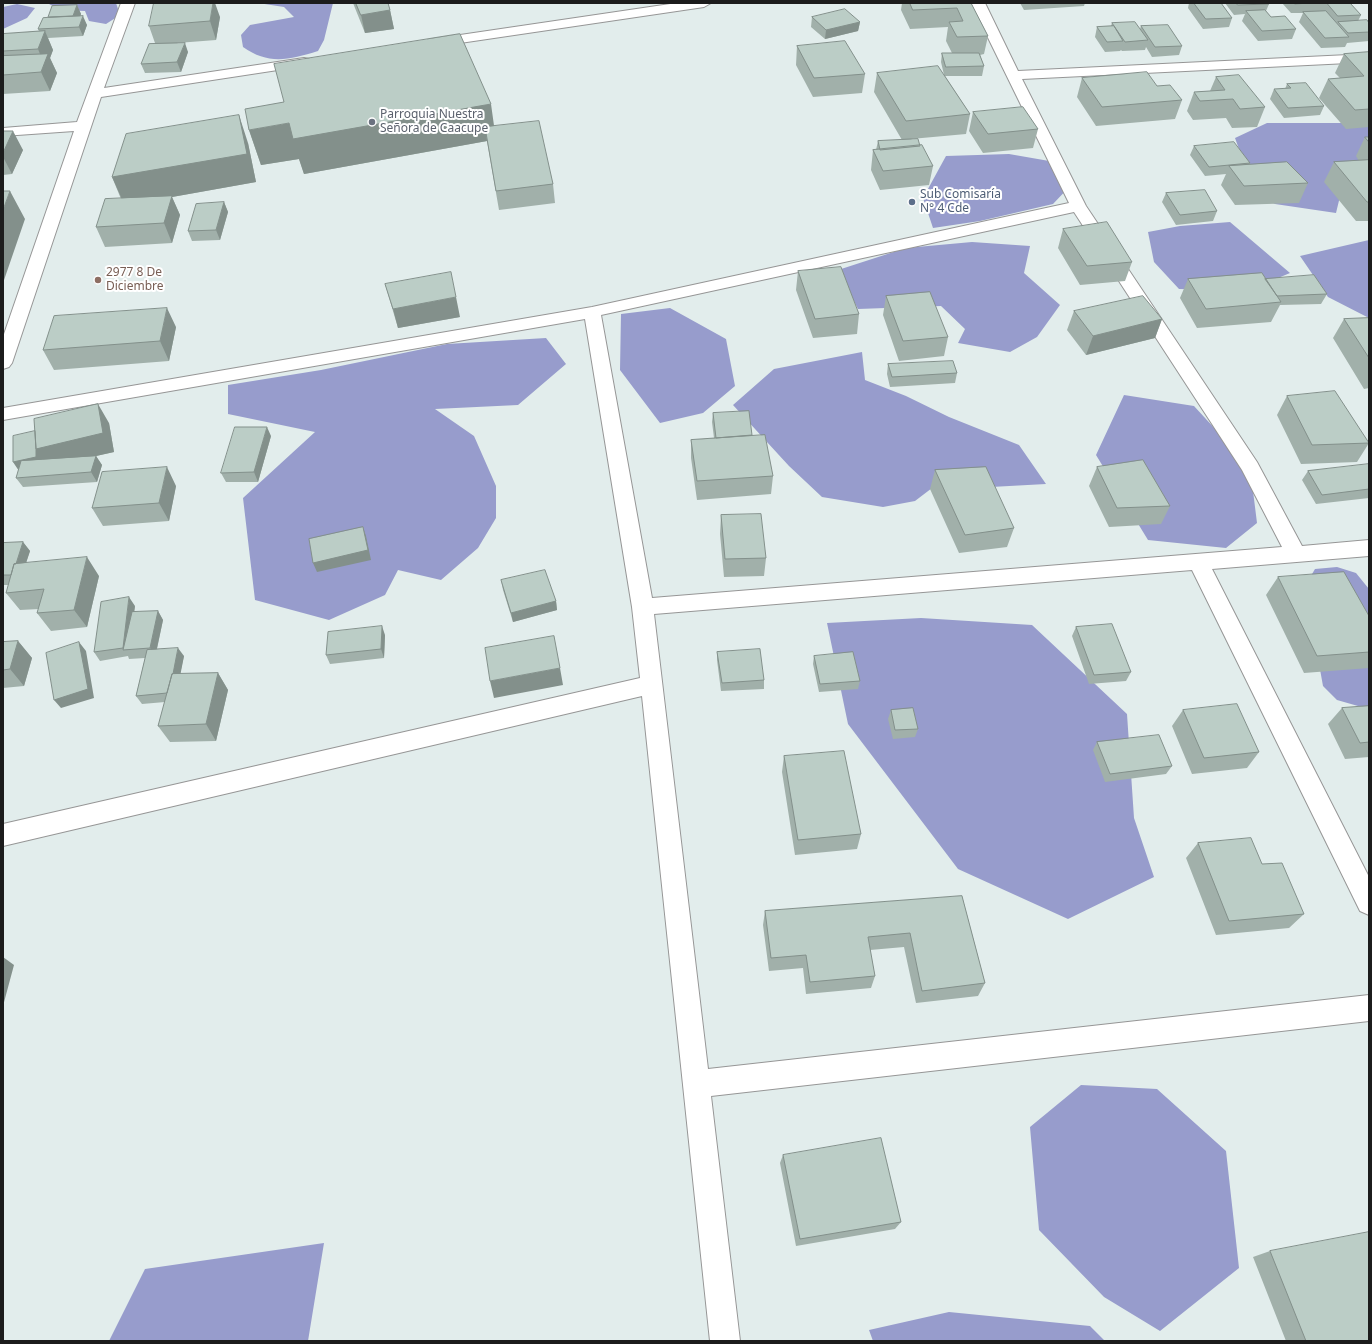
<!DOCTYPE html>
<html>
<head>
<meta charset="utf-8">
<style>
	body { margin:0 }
	#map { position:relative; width:1372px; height:1344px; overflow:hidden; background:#e2edec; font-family:"Noto Sans",sans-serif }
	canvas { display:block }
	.frame { position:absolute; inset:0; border:4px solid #1c1c1c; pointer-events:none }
</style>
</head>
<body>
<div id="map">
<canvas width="1372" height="1344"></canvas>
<div class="frame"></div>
</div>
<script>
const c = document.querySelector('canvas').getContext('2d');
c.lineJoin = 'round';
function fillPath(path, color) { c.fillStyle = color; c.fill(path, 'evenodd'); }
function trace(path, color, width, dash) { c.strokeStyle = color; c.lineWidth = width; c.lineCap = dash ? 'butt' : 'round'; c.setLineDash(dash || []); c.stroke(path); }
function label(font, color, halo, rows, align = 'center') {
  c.font = font + ' "Noto Sans",sans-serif'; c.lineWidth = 4; c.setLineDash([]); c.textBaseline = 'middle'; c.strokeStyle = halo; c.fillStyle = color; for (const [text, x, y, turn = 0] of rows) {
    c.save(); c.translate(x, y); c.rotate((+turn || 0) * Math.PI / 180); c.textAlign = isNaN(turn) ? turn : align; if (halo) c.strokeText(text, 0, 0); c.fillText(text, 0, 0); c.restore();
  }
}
fillPath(new Path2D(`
	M116,3l4,12 -14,9 -17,-3 -4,-10 -25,-1 -11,-6z
	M258,3h75l-9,37 -6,11c-29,9 -50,14 -75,-4l-2,-12 9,-10 44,-8 -10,-10z
	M17,4l18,4 -8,10 -24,11v-22z
	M1267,123h102v36l-26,25 -7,29 -61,-9 -42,-21 10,-23 -8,-22z
	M1009,154l46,8 17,22 -19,20 -73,17 -47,7 -10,-30 23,-42z
	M1230,222l60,51 -31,13 -41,4 -39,-1 -25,-27 -6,-30 32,-6z
	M1369,240v78l-41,-21 -28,-41z
	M972,242l58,4 -6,27 36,32 -23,32 -27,15 -52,-9 7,-14 -24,-23 -83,3 -20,-39 68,-22z
	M670,308l56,31 9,47 -32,27 -43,10 -40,-53 1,-56z
	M546,338l20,26 -48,41 -83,4 39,27 22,50v32l-18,30 -37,32 -43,-10 -13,25 -56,25 -74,-20 -12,-102 72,-66 -87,-18v-29l93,-15 126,-26z
	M862,352l3,28 41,16 43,21 70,28 27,39 -55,3 -34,-18 -42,32 -32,6 -61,-10 -33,-31 -56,-61 41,-36z
	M1124,395l70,11 56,61 7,56 -31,25 -78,-8 -52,-85z
	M1337,567l19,6 13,16v118l-4,1 -28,-8 -14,-14 -18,-100 10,-17z
	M921,618l111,7 95,89 7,104 20,59 -86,42 -110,-50 -110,-145 -21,-101z
	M1081,1085l76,4 69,62 13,117 -79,63 -56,-34 -65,-67 -9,-103z
	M324,1243l-16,98h-199l36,-72z
	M949,1312l141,14 15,15h-232l-4,-11z`), '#979ccc');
const minor = new Path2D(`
	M121,3h14l-31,85 200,-30 5,1 2,3 -2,3 -5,1 -203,31 -89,266 -3,4 -6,2v-32l71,-206 -71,5v-8l74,-6z
	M677,3h34l-7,4 -271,40 -5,-1 -2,-3 2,-3 5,-1z
	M971,3h14l33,68 351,-17v8l-347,17 64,127 171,256 45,84 67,-6v16l-157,13 157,308v38l-9,-4 -168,-341 -538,44 54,455 661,-74v26l-658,75 29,245h-30l-68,-645 -639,150v-22l637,-146 -8,-71 -47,-288 -582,101v-12l589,-101 477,-104zM1074,212l168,258 40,77 -630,51 -51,-283z`);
trace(minor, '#969696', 2);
fillPath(minor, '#fff');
fillPath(new Path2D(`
	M353,3h35l2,7 4,19 -29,4z
	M902,3h69l17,33 -4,18 -4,1 4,11 -2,10h-37l25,38 -4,20 -55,5 9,7 13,20 -4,19 -49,5 -9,-20 2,-20h3l2,-9 24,-1 -28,-48 3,-19 67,2 -3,-13 1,-9h10l-6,-12 2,-14 -38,2 -9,-19z
	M1020,3h65l-1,3 -60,4z
	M1189,3h32l11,15 -3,9 -26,2 -15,-21z
	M1225,3h43l1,1 -3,7 5,6 25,12 -4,10 -34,2 -16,-20 3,-7 -11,1z
	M1282,3h85l-16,1 10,11 -3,6 11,2v18l-22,2 -2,4 -24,1 -22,-26 4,-9h-12z
	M77,5l4,9 -1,2 7,9 -4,11 -35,2 5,12 -3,8 7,15 -7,18 -47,3v-60l36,-3 -1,-2 11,-11 -1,-1z
	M220,17l-4,23 -39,3 11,9 -7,20 -36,1 -4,-9 14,-21 -6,-17z
	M812,17l48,5 -2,9 -33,8 -14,-12z
	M1112,23l28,6 1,-3 41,20 -3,9 -27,2 -6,-10 -1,3 -23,1 -1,-1 -1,1 -15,1 -10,-15 2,-10 14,-1z
	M797,46l68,28 -3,19 -49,4 -17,-32z
	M1369,52v75l-23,2 -27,-31 9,-19 12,-1 -5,-5 9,-19z
	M1216,77l49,30 -8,20 -25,1 -6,-10 -33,2 -6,-9 7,-19 16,-1z
	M1082,78l75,8 25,14 -7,19 -79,7 -19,-29z
	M1287,84l37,22 -4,9 -36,3 -14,-19 4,-10h11z
	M973,112l65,17 -5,19 -50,5 -14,-22z
	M494,126l59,58 2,19 -56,7 -12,-69 -183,33 -5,-15 -38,6 -12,-35z
	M3,131l20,19 -11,24 -9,1z
	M1365,137h4v84h-13l-32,-39 10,-20 25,-1 -3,-5z
	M248,143l8,39 -84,15 8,18 -8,28 -67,4 -9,-20 25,-28 -9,-22z
	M1194,146l56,17v1l58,19 -9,20 -64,2 -14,-20 5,-11 -21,2 -15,-21z
	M1166,193l51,18 -4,10 -37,4 -14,-23z
	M224,202l4,10 -8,28 -28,1 -4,-10z
	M1063,229l69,33 -7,19 -45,4 -22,-37z
	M798,271l61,43 -2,20 -44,4 -17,-48z
	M1188,279h77l62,15 -6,10 -41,1 -9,17 -74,6 -17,-30z
	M385,284l75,33 -62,11z
	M886,296l62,41 -4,19 -45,5 -16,-46z
	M1074,311l88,8 -7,19 -69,17 -19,-25z
	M1369,318v70l-5,1 -31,-51 11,-19z
	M176,327l-7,34 -115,9 -11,-20z
	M888,364l69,9 -2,10 -65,4 -3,-13z
	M1287,396l82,47 -12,19 -56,2 -24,-49z
	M713,413l39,22 21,41 -2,18 -74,6 -6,-42v-18l23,-2 -2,-16z
	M109,423l5,29 -18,4 6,9 -5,17 -74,5 -7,-9 3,-8z
	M271,436l-13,46h-32l-5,-9z
	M1369,465v33l-53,6 -14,-24 6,-9z
	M1097,467l73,39 -9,18 -52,3 -20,-41z
	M935,470l79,58 -7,19 -48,6 -29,-64z
	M176,486l-7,35 -66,5 -11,-18z
	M721,515l45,43 -2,18 -40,1 -4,-43z
	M23,542l7,9 -4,12 73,13 -12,51 -36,4 -14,-18 2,-4 -19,1 -14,-17 3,-8h-6v-42z
	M1278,577l91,39v52l-65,5 -38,-78z
	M501,580l55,21 1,9 -44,12 -10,-32z
	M135,606l-1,6 24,-1 5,9 -6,29 27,7 -4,18 38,-1 10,17 -12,51 -46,1 -12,-16 7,-24 -23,2 -6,-8 9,-38 -16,1 -1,-3 -28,5 -6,-9z
	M1076,627l55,45 -5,9 -37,3 -17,-48z
	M385,635l-1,23 -54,6 -4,-9z
	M18,641l14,17 -8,28 -21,2v-46z
	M717,652l47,28v9l-43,2 -4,-31z
	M814,656l46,25 -2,8 -39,3 -6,-28z
	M1369,706v51l-24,2 -17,-35 14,-16z
	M891,710l27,19 -3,8 -22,2 -5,-20z
	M1183,710l76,42 -12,16 -55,6 -20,-48z
	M1097,742l75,24 -6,8 -61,8 -12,-32z
	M784,756l77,78 -4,15 -62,6 -13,-83z
	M1198,843l64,21 42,50 -15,14 -73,7 -30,-77z
	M962,896l23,87 -7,13 -62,7 -12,-56 -34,3 5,26 -4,12 -65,6 -3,-26 -34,3 -6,-46 2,-14z
	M783,1155l118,67 -6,7 -99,17 -16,-83z
	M1270,1251l99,90h-83l-33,-84z`), '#a1b0aa');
fillPath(new Path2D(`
	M213,3h2l5,14 -4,23 -6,-19z
	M77,5l4,9 -4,11 -4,-9z
	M390,10l4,19 -29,4 -4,-18z
	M83,16l4,9 -4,11 -4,-9z
	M860,22l-2,9 -33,8 1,-9z
	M45,31l8,19 -3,8 7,15 -7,18 -9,-19 3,-8 -6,-15z
	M185,43l3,9 -7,20 -4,-10z
	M491,104l5,36 -11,-13 2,14 -183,33 -5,-15 -38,6 -12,-35 40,-7z
	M239,115l9,28 8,39 -84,15 8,18 -8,28 -8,-20 -39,-17 -13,-29z
	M13,131l10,19 -11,24 -9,-17v-4z
	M10,191l15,28 -22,64v-73z
	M224,202l4,10 -8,28 -4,-10z
	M456,297l4,20 -62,11 -5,-19z
	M167,308l9,19 -7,34 -9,-20z
	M1162,319l-7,19 -69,17 7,-19z
	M98,404l11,19 5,29 -18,4 6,9 -5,17 -6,-10 -43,-4 -6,-9v8l-23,4 -6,-9 23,-31z
	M267,427l4,9 -13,46 -4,-10z
	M167,467l9,19 -7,35 -10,-18z
	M363,527l3,9 5,24 -54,12 -4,-9z
	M23,542l7,9 -11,33 -6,-9z
	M87,557l12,19 -12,51 -13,-17z
	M129,597l6,9 -6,44h-5l-1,-2z
	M556,601l1,9 -44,12 -2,-9z
	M158,611l5,9 -8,37 -5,-9z
	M382,626l3,9 -1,23 -3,-9z
	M18,641l14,17 -8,28 -14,-17z
	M79,642l7,9 8,47 -33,10 -7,-8z
	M178,648l6,8 -9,46 -6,-9z
	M560,668l3,17 -69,13 -4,-17z
	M218,673l10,17 -12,51 -10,-17z
	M3,957l11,8 -11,41z`), '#83908b');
const building = new Path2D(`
	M154,3h59l-3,18 -61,5z
	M356,3h32l2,7 -29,5z
	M910,3h61l17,33 -31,1 -8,-15 14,-1 -6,-13 -44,2z
	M1194,3h27l11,15 -26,1z
	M1236,3h32l1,1 -31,1z
	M1294,3h15l-14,1z
	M1327,3h23l11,12 -23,1z
	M77,5l-4,11 -25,1 4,-11z
	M845,9l15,13 -34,8 -14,-13z
	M1265,10l6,7 14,-1 11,13 -34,2 -16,-20z
	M1326,11l23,26 -24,1 -22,-26z
	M83,16l-4,11 -41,2 5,-11z
	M1367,20l2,3v9l-21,1 -10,-11z
	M1135,22l13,18 -23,2 -13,-19z
	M1168,25l14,21 -27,1 -14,-21z
	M1114,26l9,15 -16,1 -10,-15z
	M45,31l-7,18 -35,2v-17z
	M460,34l31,70 -198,35 -4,-16 -40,7 -4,-21 39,-7 -10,-38z
	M845,41l20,33 -51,4 -17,-32z
	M185,43l-8,19 -36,2 8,-20z
	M1369,52v57l-14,1 -27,-31 36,-3 -20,-22z
	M942,53h37l5,13 -38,1z
	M48,54l-7,18 -38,3v-19z
	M938,66l32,48 -64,7 -29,-48z
	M1147,72l10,14 13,-1 12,15 -80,7 -20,-29z
	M1239,75l26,32 -25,2 -7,-10 -33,2 -6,-9 31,-2 -9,-13z
	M1306,83l18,23 -36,2 -14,-19 17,-1 -4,-4z
	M1023,107l15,22 -50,5 -15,-22z
	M239,115l8,39 -135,23 14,-43z
	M539,121l14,63 -57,7 -11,-64z
	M3,131h10l-10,22z
	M1365,137h4v5z
	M918,139l2,7 -40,4 -2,-9z
	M1234,142l16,21 -41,4 -15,-21z
	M922,145l11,21 -50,5 -10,-21z
	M1369,160v42h-2l-33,-40z
	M1287,162l21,21 -64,3 -15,-20z
	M1205,190l12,21 -37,4 -14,-22z
	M3,191h7l-7,19z
	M172,196l-8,27 -68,4 9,-28z
	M224,202l-8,28 -28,1 8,-27z
	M1107,222l25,40 -45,4 -24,-37z
	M841,267l18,47 -44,5 -17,-48z
	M451,272l5,25 -63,12 -8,-25z
	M1262,273l19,29 -75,7 -18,-30z
	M1314,275l13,19 -50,2 -12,-17z
	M930,292l18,45 -45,4 -17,-45z
	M1143,296l19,23 -69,17 -19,-25z
	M167,308l-7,33 -117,9 11,-34z
	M1369,318v40l-25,-39z
	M953,361l4,12 -65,4 -4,-13z
	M1335,391l34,52 -57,2 -25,-49z
	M98,404l5,29 -67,16 -2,-30z
	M749,411l3,24 -36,3 -3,-25z
	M235,427h32l-13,45 -33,1z
	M35,431l1,18v8l-23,5v-26z
	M765,435l8,41 -76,5 -6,-41z
	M96,456l-5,16 -75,6 5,-17z
	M1143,460l27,46 -53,2 -20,-41z
	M1369,464v25l-47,6 -14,-24z
	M167,467l-8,36 -67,5 10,-36z
	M986,467l28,61 -49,7 -30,-65z
	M761,514l5,44 -41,1 -4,-44z
	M363,527l5,23 -55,13 -4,-24z
	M23,542l-7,22h-2l-3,11h-8v-32z
	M87,557l-13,53 -37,3 7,-24 -38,4 8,-29z
	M545,570l11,31 -45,12 -10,-33z
	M1344,572l25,44v36l-52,4 -39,-79z
	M129,597l-6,51 -29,4 7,-50z
	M158,611l-8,37 -27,2 9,-38z
	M1112,624l19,48 -37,3 -18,-48z
	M382,626l-1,23 -55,6 2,-23z
	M554,636l6,32 -70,13 -5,-33z
	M18,641l-8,28 -7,1v-28z
	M79,642l9,47 -34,11 -8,-47z
	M178,648l-5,26h-1l-5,19 -31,3 11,-46z
	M760,649l4,31 -42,3 -5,-31z
	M853,652l7,29 -40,3 -6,-28z
	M218,673l-12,51 -48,2 14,-52z
	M1237,704l22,48 -55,6 -21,-48z
	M1369,706v36l-9,1 -18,-35z
	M913,708l5,21 -23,1 -4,-20z
	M1159,735l13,31 -62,8 -13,-32z
	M844,751l17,83 -63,6 -14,-84z
	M1251,838l11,26 20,-1 22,51 -75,7 -31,-78z
	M962,896l23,87 -63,8 -12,-58 -42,4 7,39 -65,6 -4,-27 -35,3 -6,-47z
	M881,1138l20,84 -101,17 -17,-84z
	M1369,1232v109h-63l-36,-90z`);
fillPath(building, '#bbcdc6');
trace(building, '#83908b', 1);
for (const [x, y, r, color] of [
	[372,122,4,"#6b7280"],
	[912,202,4,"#5c6f8a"],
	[98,280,4,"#8d6e63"]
]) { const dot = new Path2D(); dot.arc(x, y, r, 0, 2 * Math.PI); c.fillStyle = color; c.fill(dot); trace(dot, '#fff', 1.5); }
label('12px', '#5b616d', '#fff', [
	["Parroquia Nuestra",380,115],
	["Señora de Caacupe",380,129]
], 'left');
label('12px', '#4e5e75', '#fff', [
	["Sub Comisaría",920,195],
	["N° 4 Cde",920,209]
], 'left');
label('12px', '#785e54', '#fff', [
	["2977 8 De",106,273],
	["Diciembre",106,287]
], 'left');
</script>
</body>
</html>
